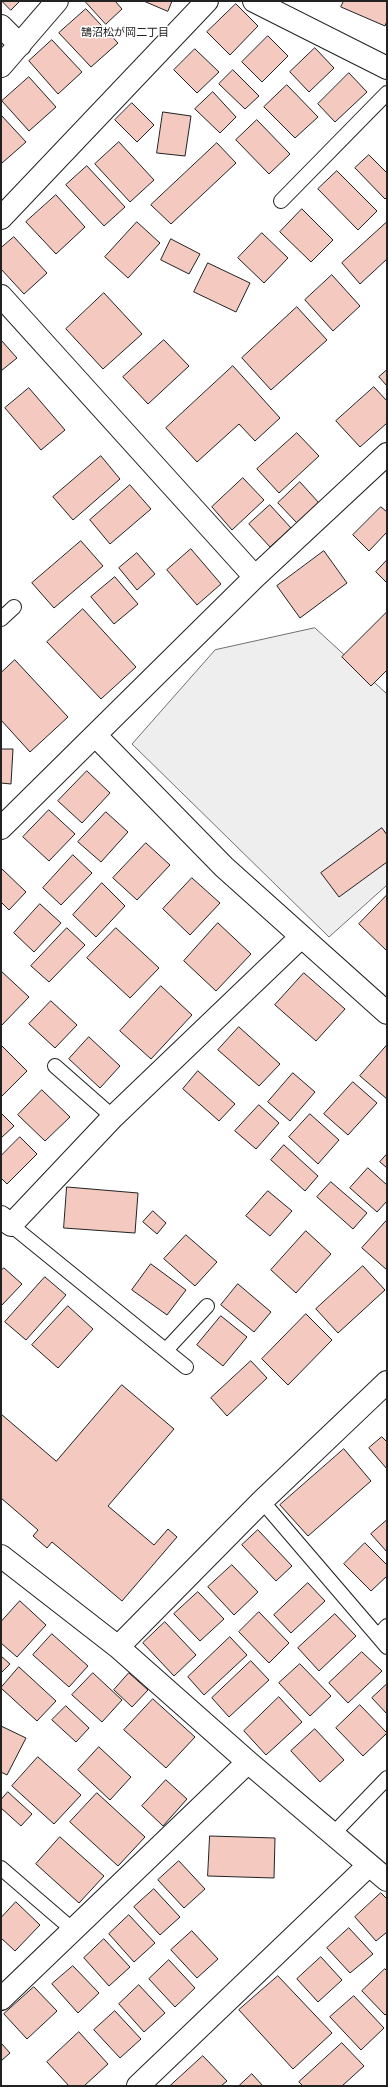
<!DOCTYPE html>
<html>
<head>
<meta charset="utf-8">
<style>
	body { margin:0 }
	#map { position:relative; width:388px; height:2087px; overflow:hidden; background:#fff; font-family:Bitter,serif }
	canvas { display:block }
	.frame { position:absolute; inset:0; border:2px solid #222; pointer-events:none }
</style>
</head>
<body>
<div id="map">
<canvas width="388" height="2087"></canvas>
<div class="frame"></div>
</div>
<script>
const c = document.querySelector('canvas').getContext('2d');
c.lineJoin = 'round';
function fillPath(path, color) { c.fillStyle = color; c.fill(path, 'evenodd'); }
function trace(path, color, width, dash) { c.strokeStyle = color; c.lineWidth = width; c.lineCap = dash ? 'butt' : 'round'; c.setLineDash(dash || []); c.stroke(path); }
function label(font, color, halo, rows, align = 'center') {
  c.font = font + ' Bitter,"Noto Sans JP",serif'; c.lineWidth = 3; c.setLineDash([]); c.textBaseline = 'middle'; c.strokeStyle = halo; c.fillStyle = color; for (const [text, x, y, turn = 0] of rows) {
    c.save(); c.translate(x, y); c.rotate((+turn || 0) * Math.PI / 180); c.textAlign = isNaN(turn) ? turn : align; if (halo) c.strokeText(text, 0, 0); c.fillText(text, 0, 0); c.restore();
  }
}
const green = new Path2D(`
	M315,628l72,66v191l-58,52 -197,-193 83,-94z`);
fillPath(green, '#eee');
trace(green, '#6f6f6f', 1);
const building = new Path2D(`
	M2,1h18l-9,9z
	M85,1h30l7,8 -16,15z
	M144,1h28l-4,10z
	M344,1h43v20l-2,5 -44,-19z
	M236,4l22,22 -28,29 -23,-23z
	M86,9l32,34 -27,24 -32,-34z
	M268,36l20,20 -26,26 -20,-20z
	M52,40l30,32 -24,22 -29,-33z
	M315,48l19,20 -25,24 -19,-20z
	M195,49l24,23 -22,21 -23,-23z
	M233,70l26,26 -14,13 -26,-25z
	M349,73l18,19 -32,30 -17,-18z
	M29,77l27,30 -27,24 -27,-30z
	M287,85l31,32 -23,21 -31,-31z
	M213,92l23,25 -16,16 -25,-24z
	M132,103l22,22 -17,17 -22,-22z
	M163,112l28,4 -6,40 -28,-3z
	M1,115l25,27 -24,21 -1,-2z
	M257,120l33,34 -21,20 -33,-34z
	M119,142l35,38 -24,22 -35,-38z
	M217,143l19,20 -65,61 -20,-19z
	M369,155l18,18v24l-2,2 -30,-31z
	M87,166l38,41 -21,19 -38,-41z
	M337,171l40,40 -19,19 -40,-41z
	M56,195l29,32 -29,27 -30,-32z
	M302,209l31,31 -22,22 -31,-30z
	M137,222l23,21 -32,35 -23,-21z
	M387,222v37l-27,25 -18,-21z
	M262,233l26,25 -24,25 -26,-25z
	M14,237l33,36 -23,21 -23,-25v-21z
	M171,239l29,15 -11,20 -28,-14z
	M208,263l42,20 -14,29 -42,-20z
	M332,275l28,31 -27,25 -28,-31z
	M104,293l38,41 -39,35 -37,-40z
	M297,307l30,33 -56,50 -29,-32z
	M1,340l16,18 -16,13z
	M164,340l25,26 -41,38 -25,-27z
	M233,366l47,52 -25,23 -16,-17 -42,38 -31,-34z
	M387,370v16l-8,-9z
	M374,387l13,14v22l-27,24 -24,-26z
	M29,388l36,42 -24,20 -36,-42z
	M297,433l22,23 -40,37 -22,-24z
	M101,456l19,23 -47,41 -20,-23z
	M243,478l21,22 -32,30 -20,-23z
	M300,482l19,21 -22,20 -19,-20z
	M130,485l21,24 -41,35 -20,-24z
	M270,505l21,23 -21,19 -21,-23z
	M381,507l6,5v20l-18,19 -16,-16z
	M81,541l22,25 -49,42 -22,-25z
	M191,549l30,35 -24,21 -30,-35z
	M324,551l23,32 -47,35 -23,-32z
	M137,553l18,21 -18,16 -18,-22z
	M387,560v23l-11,-11z
	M115,577l23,27 -24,20 -23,-27z
	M83,609l53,58 -35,32 -54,-57z
	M387,612v58l-16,16 -29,-29z
	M15,660l53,57 -38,35 -29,-32v-47z
	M1,749h12l-2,35 -10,-1z
	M87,771l23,22 -28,30 -24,-22z
	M49,810l26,24 -26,27 -26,-24z
	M106,812l22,20 -27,30 -23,-20z
	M382,828l5,7v27l-48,35 -18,-24z
	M146,843l24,22 -33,35 -24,-22z
	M73,855l19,18 -31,32 -18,-17z
	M1,868l25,24 -17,18 -8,-8z
	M192,878l28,25 -30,32 -27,-26z
	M102,883l23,23 -29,31 -23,-22z
	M387,895v56l-28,-27z
	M40,904l21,19 -27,29 -20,-19z
	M218,923l33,31 -35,37 -32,-30z
	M67,928l18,17 -36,37 -18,-16z
	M116,928l43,40 -29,30 -43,-40z
	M1,971l28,26 -28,29z
	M304,973l41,36 -29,32 -41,-36z
	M161,986l31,29 -41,44 -31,-28z
	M51,1001l26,24 -22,23 -26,-24z
	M239,1027l41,37 -21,22 -41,-36z
	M89,1037l31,29 -20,22 -31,-29z
	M1,1045l26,26 -26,26z
	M387,1045v54l-27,-23z
	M198,1071l37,33 -16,17 -36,-32z
	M293,1073l22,19 -25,29 -22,-19z
	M353,1082l24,21 -29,32 -24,-21z
	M42,1090l28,27 -25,24 -27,-26z
	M259,1105l20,18 -23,26 -21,-18z
	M1,1113l13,13 -13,12z
	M310,1114l29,26 -21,24 -29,-27z
	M20,1137l17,17 -30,30 -6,-6v-22z
	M284,1145l34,31 -13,15 -34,-31z
	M387,1154v14l-7,-6z
	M368,1168l19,17v16l-10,11 -27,-24z
	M331,1182l36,31 -14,16 -36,-32z
	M67,1187l71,6 -3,40 -71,-5z
	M268,1191l24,20 -22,25 -24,-20z
	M153,1211l13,12 -9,11 -14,-12z
	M387,1220v50l-25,-22z
	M306,1231l25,23 -35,39 -25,-23z
	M186,1235l31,27 -22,24 -31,-27z
	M151,1264l35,26 -19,25 -35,-25z
	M363,1266l22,24 -47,43 -22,-24z
	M4,1268l18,16 -21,22v-35z
	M45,1277l21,18 -40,45 -21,-18z
	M238,1284l33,28 -17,20 -33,-27z
	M68,1306l25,23 -35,39 -26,-23z
	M306,1314l26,26 -44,45 -26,-26z
	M221,1316l26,21 -24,29 -26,-21z
	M251,1361l16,17 -40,38 -16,-18z
	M122,1385l52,44 -66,77 46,39 14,-16 9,8 -55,64 -70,-59 -5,6 -14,-12 5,-6 -37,-32v-84l55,47z
	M382,1437l5,5v27l-18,-21z
	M344,1449l27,32 -63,55 -28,-31z
	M387,1520v32l-16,-18z
	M258,1530l34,36 -16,15 -34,-36z
	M365,1543l22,22v11l-16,15 -27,-27z
	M232,1565l26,27 -24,23 -26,-28z
	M308,1583l17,18 -34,32 -17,-18z
	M198,1592l26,27 -24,22 -26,-27z
	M20,1601l26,24 -29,32 -16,-14v-21z
	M259,1612l30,31 -20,20 -30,-31z
	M335,1614l21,22 -37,35 -21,-23z
	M165,1622l31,33 -22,21 -31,-33z
	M52,1634l36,32 -19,21 -36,-32z
	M230,1637l17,18 -43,40 -16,-18z
	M362,1652l20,19 -34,32 -19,-20z
	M1,1656l9,8 -9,9z
	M251,1661l18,19 -40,37 -17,-19z
	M300,1664l31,32 -21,20 -31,-33z
	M19,1667l37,34 -19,20 -36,-33z
	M93,1673l29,27 -20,22 -30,-27z
	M129,1673l19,17 -16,17 -18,-17z
	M387,1684v30l-15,-16z
	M279,1697l23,25 -36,33 -22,-24z
	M153,1699l42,38 -29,31 -42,-38z
	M360,1705l27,28 -24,23 -27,-28z
	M66,1706l23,22 -13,14 -24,-22z
	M1,1726l25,12 -19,37 -6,-3z
	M315,1729l29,31 -24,22 -29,-31z
	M99,1747l32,30 -21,23 -32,-30z
	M38,1757l43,38 -27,29 -42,-38z
	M166,1780l21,19 -24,27 -21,-20z
	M8,1792l24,22 -11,12 -20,-18v-8z
	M97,1793l48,44 -27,29 -48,-44z
	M210,1836l65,2 -1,40 -66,-2z
	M60,1837l44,39 -25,27 -43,-39z
	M179,1861l26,28 -21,19 -26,-28z
	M154,1889l26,28 -20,18 -26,-28z
	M381,1893l6,6v33l-11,9 -21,-24z
	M16,1902l24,23 -25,26 -14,-13v-20z
	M129,1915l26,28 -21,19 -25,-28z
	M349,1928l24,26 -23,19 -23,-25z
	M192,1931l26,28 -21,19 -26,-28z
	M104,1939l26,28 -21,19 -25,-28z
	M321,1957l21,23 -24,22 -21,-23z
	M169,1960l26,28 -20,19 -26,-28z
	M73,1966l26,27 -21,20 -26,-29z
	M385,1969l2,2v42l-2,2 -23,-24z
	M278,1976l54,57 -39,36 -54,-59z
	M139,1985l26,28 -21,19 -25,-28z
	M34,1987l23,24 -30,28 -23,-25z
	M354,1996l30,32 -23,22 -31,-33z
	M115,2011l26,28 -21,19 -26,-28z
	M79,2032l29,32 -24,22h-15l-22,-24z
	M1,2043l9,10 -9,8z
	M342,2043l22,23 -22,20h-39l-4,-4z
	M203,2056l24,25 -6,5h-51z
	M252,2074l11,12h-24z`);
fillPath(building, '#f3c9c0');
trace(building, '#222', 1);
const service = new Path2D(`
	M281,201l106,-108
	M1,619l13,-12
	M55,1066l58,51
	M11,1225l175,142
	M166,1350l41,-44
	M262,1501l125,146
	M378,1636l9,-10
	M333,1834l54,-56
	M1,1868l72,62`);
const minor = new Path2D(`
	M254,1l133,67
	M1,26l19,19
	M1,66l56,-65
	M1,218l206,-217
	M1,296l254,281
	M95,735l129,132 163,146
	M1,828l254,-251 132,-123
	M1,1217l10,8 102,-108 188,-180
	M1,1556l117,91 130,115 139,118
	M118,1647l144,-146 125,-119
	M1,1999l247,-237
	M138,2086l231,-221`);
trace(service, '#222', 16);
trace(minor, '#222', 24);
trace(service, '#fff', 14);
trace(minor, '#fff', 22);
label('11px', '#222', '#fff', [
	["鵠沼松が岡二丁目",125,33]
]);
</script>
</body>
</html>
